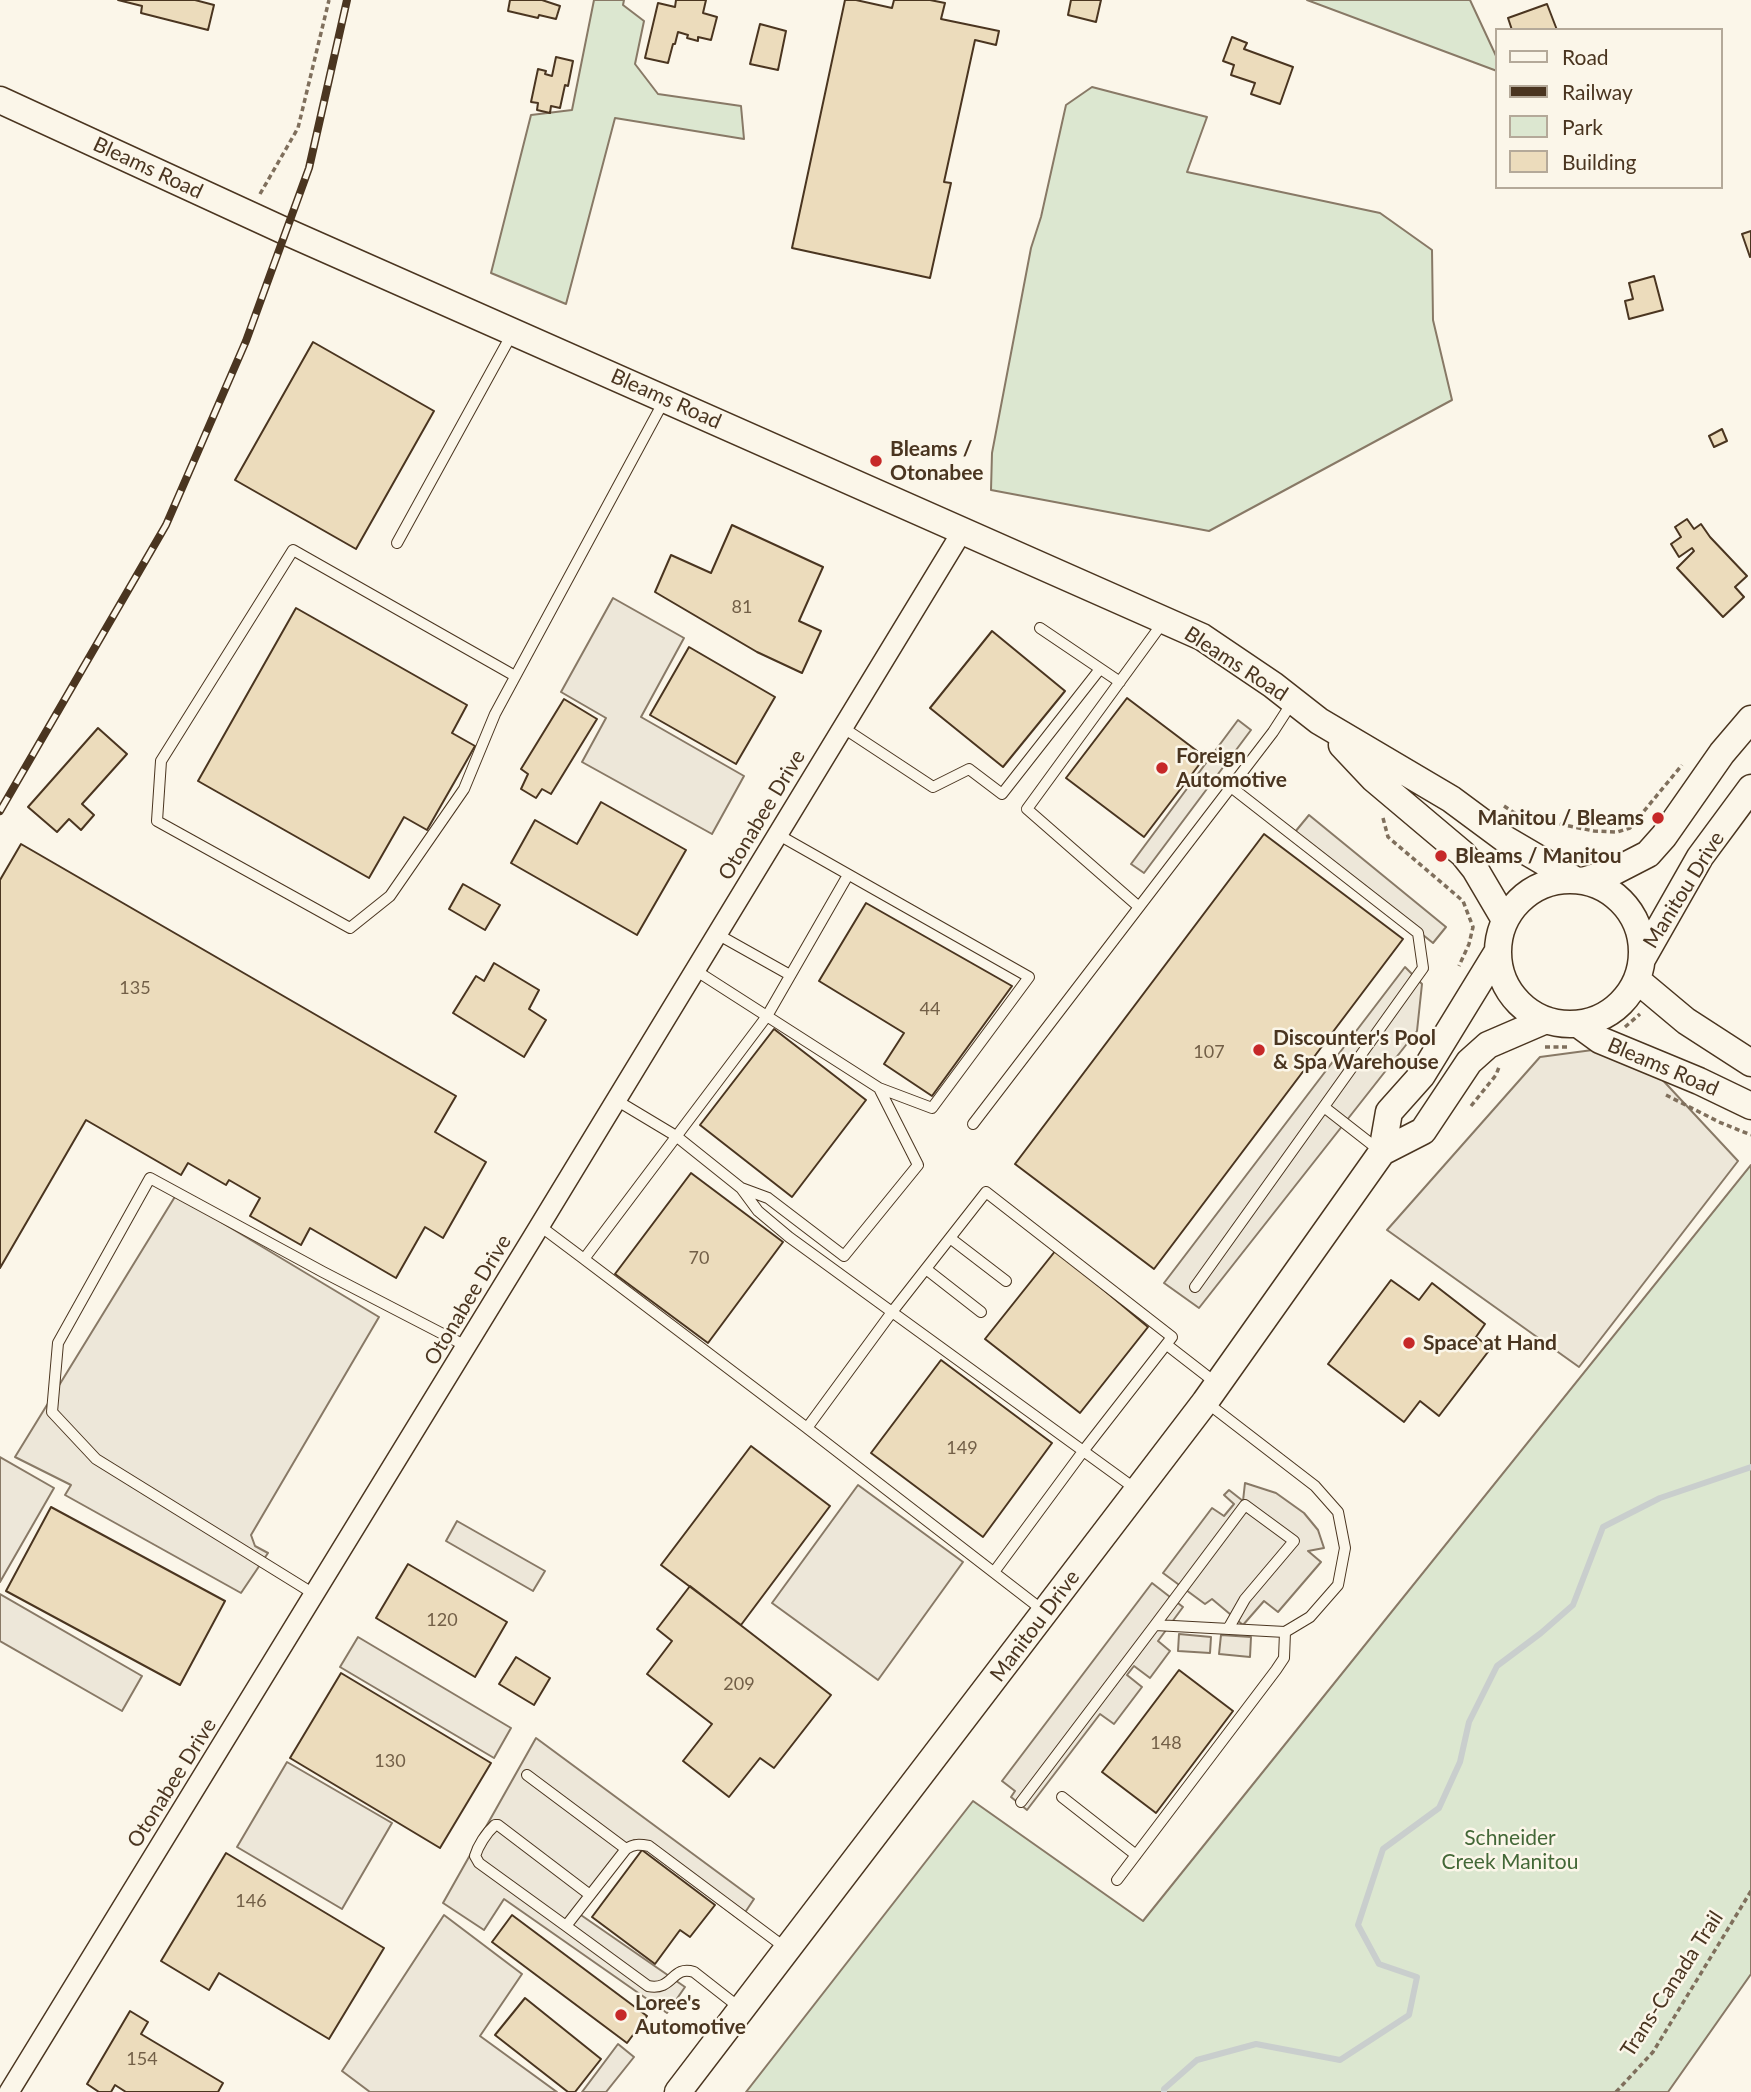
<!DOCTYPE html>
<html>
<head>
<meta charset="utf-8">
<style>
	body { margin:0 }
	#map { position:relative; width:1751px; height:2092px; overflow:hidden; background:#fbf6e9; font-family:Lato,sans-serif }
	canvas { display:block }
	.legend { position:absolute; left:1495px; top:28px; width:228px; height:161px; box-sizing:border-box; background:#fbf6e9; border:2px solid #b4a999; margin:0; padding:9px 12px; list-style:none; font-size:21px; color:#4a3520 }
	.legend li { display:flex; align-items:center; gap:14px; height:35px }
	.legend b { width:35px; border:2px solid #b4a999 }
</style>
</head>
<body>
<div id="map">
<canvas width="1751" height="2092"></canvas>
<ul class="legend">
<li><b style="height:9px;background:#fbf6e9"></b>Road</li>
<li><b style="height:9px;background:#4a3520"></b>Railway</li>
<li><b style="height:19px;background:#dce7d0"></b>Park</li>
<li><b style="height:19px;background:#ecdcbc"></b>Building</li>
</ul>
</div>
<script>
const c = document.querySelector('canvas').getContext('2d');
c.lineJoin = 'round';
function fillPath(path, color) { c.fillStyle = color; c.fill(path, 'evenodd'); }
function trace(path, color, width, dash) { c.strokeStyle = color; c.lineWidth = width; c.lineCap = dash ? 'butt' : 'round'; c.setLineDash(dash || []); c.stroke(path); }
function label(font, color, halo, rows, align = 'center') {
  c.font = font + ' Lato,sans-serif'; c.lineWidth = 5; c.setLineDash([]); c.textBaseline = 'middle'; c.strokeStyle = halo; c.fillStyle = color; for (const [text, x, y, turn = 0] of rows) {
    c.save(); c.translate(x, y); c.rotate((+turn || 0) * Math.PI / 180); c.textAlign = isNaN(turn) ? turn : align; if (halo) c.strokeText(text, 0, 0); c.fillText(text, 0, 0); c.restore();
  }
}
const green = new Path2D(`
	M594,0h30l-1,5 21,16 -9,43 23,30 83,12 3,33 -129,-21 -49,186 -75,-31 40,-158 41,-5z
	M1307,0h163l27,58v13z
	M1092,87l115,30 -20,55 193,41 52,37 1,70 19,80 -243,131 -218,-41 1,-37 39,-205 10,-31 25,-112z
	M1751,1165v809l-83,118h-922l227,-291 170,120z`);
fillPath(green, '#dce7d0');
trace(green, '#887966', 2);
const parking = new Path2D(`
	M613,598l71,40 -43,79 103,59 -32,58 -130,-72 24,-44 -45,-26z
	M1238,720l13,10 -107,143 -13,-9z
	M1309,815l137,112 -13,16 -138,-111z
	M1405,967l17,17 -5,47 -218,277 -35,-25z
	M1630,1045l108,116 -159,206 -192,-137 153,-173z
	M176,1195l203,122 -128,218 4,11 13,7 -27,40 -176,-98 6,-10 -56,-28z
	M0,1457l54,31 -54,94z
	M1245,1483l31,10 28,20 14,17 6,18 -16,3 13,11 -43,50 -14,-11 -21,24 -31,-26 -7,5 -42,-31 49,-65 12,8 10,-12 -10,-9 5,-5 14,11z
	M858,1485l105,77 -85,118 -106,-77z
	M457,1521l88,50 -12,20 -87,-50z
	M1152,1583l31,24 -25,34 12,10 -20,27 -16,-12 -7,9 15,12 -28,37 -14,-10 -73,96 -16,-13 4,-6 -13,-10z
	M0,1594l142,82 -20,35 -122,-70z
	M1179,1634l32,3 -1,16 -32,-2z
	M1221,1635l30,2 -1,20 -31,-3z
	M358,1637l153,91 -17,30 -154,-91z
	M536,1738l218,161 -14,21 -106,-80 -56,73 107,74 -18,26 -163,-114 -20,31 -41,-27z
	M287,1762l105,61 -50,86 -105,-62z
	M444,1915l78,59 -42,62 77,56h-187l-28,-21z
	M618,2044l16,13 -28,35h-24z`);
fillPath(parking, '#ede7d9');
trace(parking, '#887966', 2);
trace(new Path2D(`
	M1164,2092v-3l33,-29 59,-16 84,16 69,-45 8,-38 -38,-13 -21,-39 25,-76 56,-41 21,-46 9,-40 28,-56 44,-33 32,-28 30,-78 57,-29 91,-31`), '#c9cecd', 6);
const building = new Path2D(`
	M118,0h77l19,5 -6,25 -67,-17 1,-7z
	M510,0h32l18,6 -4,13 -17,-4 -1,3 -30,-7z
	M676,0h30l-3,13 14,4 -6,23 -13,-3v4l-11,-3 1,-3 -10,-3 -3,12h-2l-5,19 -23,-5 13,-55 17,4z
	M845,0h11l36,8 2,-8h36l15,3 -4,16 58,12 -3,14 -21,-5 -31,142 7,1 -21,95 -138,-30z
	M1071,0h30l-5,22 -28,-7z
	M1547,4l10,26h-45l-4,-12z
	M760,24l26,7 -8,39 -28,-6z
	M1232,37l15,6 -3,6 49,18 -13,37 -29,-10 4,-11 -24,-8 3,-10 -11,-4z
	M556,57l17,4 -5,25 -3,-1 -5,23 -9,-2 -1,7 -13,-3 1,-7 -7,-1 7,-33 8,2 -1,3 7,2z
	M1751,231v25l-1,1 -8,-23z
	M1654,276l9,34 -34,9 -4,-18 8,-2 -4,-16z
	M313,342l121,69 -78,138 -121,-69z
	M1722,429l5,12 -13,6 -5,-11z
	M1687,519l7,10 7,-5 9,13 37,39 -12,11 9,10 -21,20 -46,-49 17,-17 -2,-3 -13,9 -8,-13 10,-7 -6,-10z
	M732,525l91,42 -24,54 22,10 -19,42 -45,-21 -102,-60 16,-37 40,18z
	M296,608l171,97 -15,28 23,13 -48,84 -23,-13 -35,61 -171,-97z
	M992,631l73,60 -62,76 -73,-59z
	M689,647l86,50 -39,67 -86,-49z
	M1127,698l78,59 -61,80 -78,-59z
	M564,699l33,20 -46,75 -9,-5 -6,9 -15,-9 7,-15 -7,-5z
	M98,728l29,26 -45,50 12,11 -13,15 -12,-11 -12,13 -29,-25z
	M601,802l85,48 -49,85 -126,-72 24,-43 42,24z
	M1264,834l139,105 -249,330 -139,-105z
	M21,844l435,252 -21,36 51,30 -43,76 -18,-11 -29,51 -86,-50 -9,17 -51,-29 10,-18 -31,-18 -3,5 -38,-22 -7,12 -95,-55 -86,148v-388z
	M463,884l37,21 -15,25 -36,-21z
	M866,903l146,83 -80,110 -48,-32 20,-31 -85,-52z
	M494,963l45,27 -10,19 17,11 -22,37 -71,-44 23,-37 8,5z
	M774,1029l92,71 -74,97 -92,-72z
	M691,1173l92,69 -75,101 -93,-69z
	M1056,1250l92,77 -68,86 -95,-74z
	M1391,1280l28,20 13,-17 53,41 -9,13 15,11 -52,68 -19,-15 -16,21 -76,-58z
	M941,1360l111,83 -69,94 -112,-84z
	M751,1446l79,60 -89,119 -80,-60z
	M51,1507l174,94 -45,84 -174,-94z
	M408,1564l99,58 -32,55 -99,-59z
	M690,1586l141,109 -57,73 -14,-10 -31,39 -46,-36 29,-37 -65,-50 25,-33 -15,-12z
	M516,1657l34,21 -16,27 -35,-21z
	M1179,1670l54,41 -77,102 -54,-41z
	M341,1673l150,90 -51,85 -150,-90z
	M642,1850l73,55 -25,32 -10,-7 -25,34 -63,-47z
	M226,1853l158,95 -55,91 -110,-66 -10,17 -48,-29z
	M512,1915l135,101 -20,27 -135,-101z
	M525,1998l76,61 -26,33h-7l-73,-57z
	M130,2011l18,11 -7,12 82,49 -5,9h-92l-11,-7 -4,7h-12l-12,-8z`);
fillPath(building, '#ecdcbc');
trace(building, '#4a3520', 2);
const service = new Path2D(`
	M397,543l116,-211
	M1040,628l80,54
	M515,676l-222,-126 -132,211 -4,60 193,107 40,-32 74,-107 31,-75 170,-315
	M842,727l91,60 36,-18 33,25 98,-125
	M777,834l252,143 -97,131 -53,-20
	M1139,907l-112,-98 137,-188
	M717,934l73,41
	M616,1100l60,36 65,52 27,10 76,58 74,-91 -39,-77 -184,-118
	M1324,1107l55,43
	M973,1124l300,-392 20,-31
	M741,1188l17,23 31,26 103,75 94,-120 186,145 -88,113 -90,122
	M540,1226l44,33
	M950,1238l56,43
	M926,1269l55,43
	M1195,1287l228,-319 -5,-35 -187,-146
	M1167,1345l49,38
	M807,1428l-223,-169 183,-243 81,-141
	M314,1594l-218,-135 -44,-47 6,-69 92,-165 173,94 143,74
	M1045,1612l-238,-184 85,-116 245,178
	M1155,1625l90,-120 49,36 -49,58 -17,30
	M527,1775l99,74
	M1062,1797l74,58
	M1021,1802l134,-177 130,7 25,-15 28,-32 7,-37 -7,-36 -23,-26 -109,-84
	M1117,1880l159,-210 8,-12 1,-26
	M566,1926l-87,-63 -4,-7c3,-10 11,-23 20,-31h3l92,70
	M740,2008l-46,-36c-23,-7 -20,19 -46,14l-82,-60 60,-77c8,-5 13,-5 23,-3l138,103`);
const minor = new Path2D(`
	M9,2092l522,-852 432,-710`);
const secondary = new Path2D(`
	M0,100l287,132 915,405 71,48 46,36 132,78 54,40 70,41
	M1342,745l32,34 89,75 12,15 30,51
	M1498 952a72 72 0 1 1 144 0a72 72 0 1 1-144 0Z
	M1583,881l32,-10 33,-17 16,-18 58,-83 29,-34
	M1642,959l58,-102 51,-69
	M1637,980l49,41 65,42
	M1578,1024l22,16 99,41 52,25
	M1382,1152l41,-21 46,-69 19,-17 58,-25
	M678,2092l527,-690 177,-250 7,-40 33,-37 76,-124`);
trace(service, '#4a3520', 12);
trace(minor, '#4a3520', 22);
trace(secondary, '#4a3520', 29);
trace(new Path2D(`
	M260,194l38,-66 31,-128
	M1504,806l15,10 75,15 23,1 13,-4 52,-63
	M1383,818l5,19 75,64 10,26 -4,17 -10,22
	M1625,1027l15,-13
	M1545,1047h24
	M1666,1095l53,27 32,13
	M1471,1106l25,-31 3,-8
	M1616,2092l37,-40 98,-161`), '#7f6f5c', 3.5, [5, 3.5]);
trace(service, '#fbf6e9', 10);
trace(minor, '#fbf6e9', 19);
trace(secondary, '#fbf6e9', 26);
const rail = new Path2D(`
	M0,811l166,-286 80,-184 63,-173 38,-168`);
trace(rail, '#4a3520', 8);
trace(rail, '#fbf6e9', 5, [16]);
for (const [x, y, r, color] of [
	[876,461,7,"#c62828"],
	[1162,768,7,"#c62828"],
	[1658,818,7,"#c62828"],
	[1441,856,7,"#c62828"],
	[1259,1050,7,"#c62828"],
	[1409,1343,7,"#c62828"],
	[621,2015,7,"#c62828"]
]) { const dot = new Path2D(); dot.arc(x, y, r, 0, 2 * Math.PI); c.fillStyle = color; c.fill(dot); trace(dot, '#fbf6e9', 2.5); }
label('18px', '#725f47', null, [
	["81",742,607],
	["135",135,988],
	["44",930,1009],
	["107",1209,1052],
	["70",699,1258],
	["149",962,1448],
	["120",442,1620],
	["209",739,1684],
	["148",1166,1743],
	["130",390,1761],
	["146",251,1901],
	["154",142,2059]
]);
label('21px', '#4a3520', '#fbf6e9', [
	["Bleams Road",148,168,25],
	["Bleams Road",666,399,24],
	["Bleams Road",1236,664,33],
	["Otonabee Drive",762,815,-59],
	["Manitou Drive",1684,890,-58],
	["Bleams Road",1663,1067,23],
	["Otonabee Drive",468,1300,-59],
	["Manitou Drive",1035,1626,-53],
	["Otonabee Drive",172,1783,-58],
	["Trans-Canada Trail",1672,1984,-57]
]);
label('bold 21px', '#4a3520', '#fbf6e9', [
	["Bleams /",890,449],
	["Otonabee",890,473],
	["Foreign",1176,756],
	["Automotive",1176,780],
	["Manitou / Bleams",1644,818,"right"],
	["Bleams / Manitou",1455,856],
	["Discounter's Pool",1273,1038],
	["& Spa Warehouse",1273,1062],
	["Space at Hand",1423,1343],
	["Loree's",635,2003],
	["Automotive",635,2027]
], 'left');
label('21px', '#436837', '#fbf6e9', [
	["Schneider",1510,1838],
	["Creek Manitou",1510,1862]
]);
</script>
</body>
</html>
